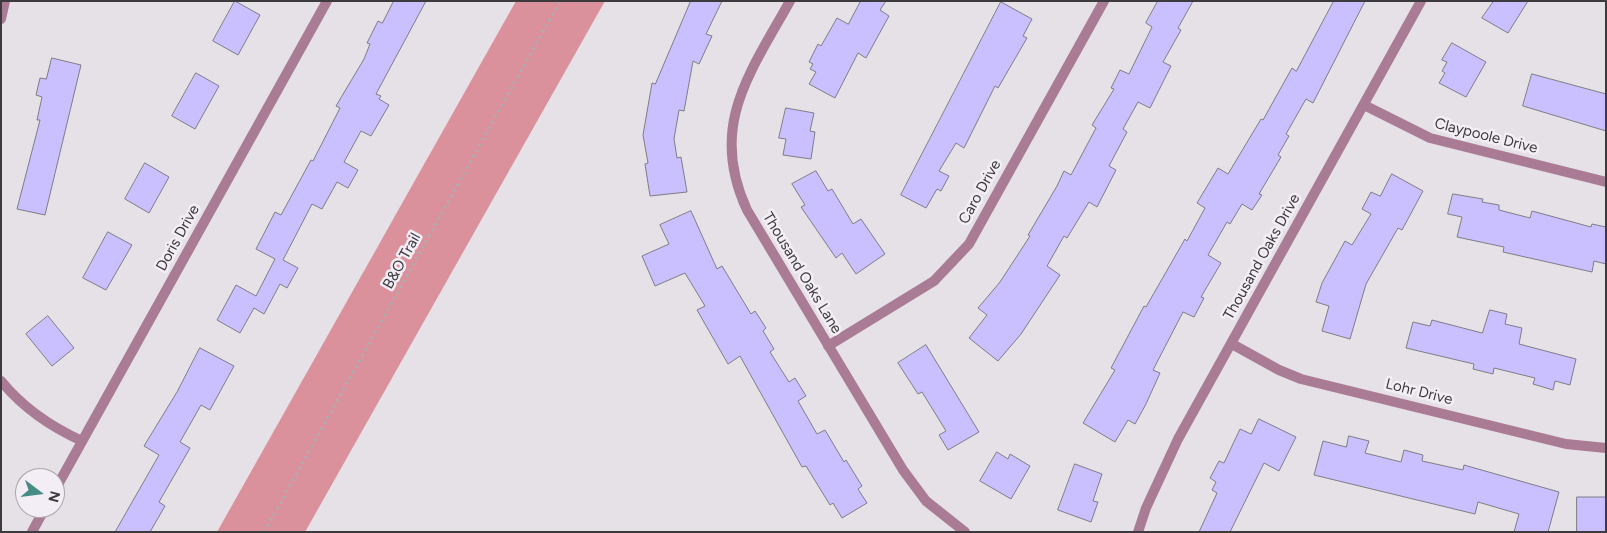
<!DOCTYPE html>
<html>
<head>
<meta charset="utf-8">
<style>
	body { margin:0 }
	#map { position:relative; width:1607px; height:533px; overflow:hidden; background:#e6e1e7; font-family:Figtree,sans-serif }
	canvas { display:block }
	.frame { position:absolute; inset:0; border:2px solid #3c3a3c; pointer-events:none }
	.north { position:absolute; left:15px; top:468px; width:50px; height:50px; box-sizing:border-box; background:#f3eef5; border:1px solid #aaa6ab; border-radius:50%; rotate:105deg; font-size:14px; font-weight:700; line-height:20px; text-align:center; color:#3c3a3c }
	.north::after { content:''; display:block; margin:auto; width:18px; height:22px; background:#468c86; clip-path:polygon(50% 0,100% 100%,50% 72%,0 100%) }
</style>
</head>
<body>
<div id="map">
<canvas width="1607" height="533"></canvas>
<div class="frame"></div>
<div class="north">N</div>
</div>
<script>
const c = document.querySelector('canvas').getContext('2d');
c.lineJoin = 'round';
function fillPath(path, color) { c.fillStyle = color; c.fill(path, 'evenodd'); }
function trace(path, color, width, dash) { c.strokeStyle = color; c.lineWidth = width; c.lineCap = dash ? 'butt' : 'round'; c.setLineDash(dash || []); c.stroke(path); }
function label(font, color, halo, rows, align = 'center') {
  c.font = font + ' Figtree,sans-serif'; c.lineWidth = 5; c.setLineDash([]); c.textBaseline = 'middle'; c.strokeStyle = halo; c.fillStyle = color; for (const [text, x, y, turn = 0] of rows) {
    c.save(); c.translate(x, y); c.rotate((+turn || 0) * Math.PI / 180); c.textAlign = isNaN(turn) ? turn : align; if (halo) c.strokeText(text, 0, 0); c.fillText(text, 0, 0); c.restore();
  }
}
fillPath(new Path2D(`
	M516,1h89l-300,531h-88z`), '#da919b');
const building = new Path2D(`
	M235,1l25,14 -22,40 -25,-14z
	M394,1h32l-50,93 5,2 -2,3 10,6 -18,31 -10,-5 -17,31 14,8 -10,18 -11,-6 -15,27 -10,-5 -29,56 15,8 -11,20 -7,-4 -16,30 -10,-6 -14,25 -23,-13 19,-35 20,11 19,-37 -19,-10 19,-37 6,3 30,-55 2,1 27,-53 -4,-2 28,-47 6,-15 -3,-1 11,-22 4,2z
	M691,1h31l-16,33 6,2 -13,28 -6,-3 -9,50 -5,-1 -5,29 3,19 4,-1 6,35 -37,4 -5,-32 3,-1 -5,-28 9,-52 3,1z
	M861,1h25l-6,9 9,6 -23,42 -8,-5 -23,45 -26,-14 7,-12 -6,-3 3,-5 -4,-2 9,-18 3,2 16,-28 11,6z
	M1158,1h35l-15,27 3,2 -18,32 8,4 -21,42 -12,-6 -15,27 4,3 -18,34 7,4 -19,37 -8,-5 -22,36 -3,-2 -17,30 13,9 -39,59 -23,27 -29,-23 18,-23 -9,-7 22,-26 30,-46 -2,-1 29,-49 7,-15 7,4 25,-47 -4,-3 22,-36 -3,-1 9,-18 9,4 23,-47 -6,-4z
	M1334,1h31l-52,102 -7,-4 -20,35 3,2 -11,19 3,2 -22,37 3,1 -10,15 -10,-6 -12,20 -3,-2 -19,33 13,8 -20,34 3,1 -10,19 -11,-5 -30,58 7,3 -14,31 -11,20 -7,-4 -13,22 -32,-19 32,-53 -4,-2 33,-62 2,1 39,-68 2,2 18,-33 -8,-5 21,-35 10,6 33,-55 2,1 29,-52 4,3z
	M1494,1h34l-20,32 -26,-15z
	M1001,2l31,17 -9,17 4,2 -29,50 -3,-2 -31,62 -8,-5 -17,28 10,5 -8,15 -4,-2 -11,19 -25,-13z
	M1452,43l34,19 -20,35 -27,-14 6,-10 -3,-2 5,-9 -5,-2z
	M52,58l29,7 -36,150 -28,-6 23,-89h-3l5,-23 -6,-2 4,-17 6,1z
	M196,73l23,13 -24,43 -23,-13z
	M1532,74l74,20v37l-83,-25z
	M786,108l28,5 -4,18 5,1 -4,27 -28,-4 3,-16 -7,-1z
	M145,163l24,14 -20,36 -24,-14z
	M816,171l12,20 4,-2 21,35 8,-5 24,35 -29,20 -14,-21 -6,5 -35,-51 4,-2 -13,-21z
	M1392,174l31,17 -21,39 -4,-2 -32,56 -16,55 -28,-8 7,-25 -13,-4 6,-19 23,-42 7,4 19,-31 -9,-5 9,-17 9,4z
	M1453,194l30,5 -1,3 17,3v5l31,8 2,-7 59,16 1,-3 14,3v37l-12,-3 -2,11 -89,-20 1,-5 -47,-10 5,-20 -14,-3z
	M691,211l26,58 5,-3 29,48 4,-3 11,17 -3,3 11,18 -4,3 19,30 6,-4 11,18 -8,5 19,33 8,-4 19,32 2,-2 16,26 -4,3 9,14 -25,15 -9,-15 -3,2 -24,-39 -4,1 -62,-111 -12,8 -31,-54 8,-4 -20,-33 -30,13 -13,-30 27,-12 -9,-19z
	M108,232l24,13 -26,45 -23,-12z
	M1490,310l17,4 -2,10 17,4 -3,16 57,15 -6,26 -15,-4 -2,9 -20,-6 2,-6 -41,-10 -1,6 -20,-5 1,-5 -68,-16 7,-26 17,4 2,-6 50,13z
	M48,316l26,32 -22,18 -26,-32z
	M926,345l53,87 -31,18 -9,-15 7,-4 -24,-39 -4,2 -20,-31z
	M200,348l34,18 -24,44 -9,-5 -21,37 10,6 -31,54 6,4 -15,26h-35l44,-77 -15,-9 33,-54z
	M1259,419l37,18 -17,34 -15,-8 -34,69h-31l18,-39 -5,-3 4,-8 -6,-4 9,-17 5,2 16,-34 11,5z
	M1349,436l20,5 -4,12 36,9 3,-12 19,5 -1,6 41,9 1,-5 95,27 -11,40h-34l5,-18 -41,-12 -3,12 -161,-39 9,-34 23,6z
	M997,452l11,7 2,-5 20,12 -19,33 -31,-18z
	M1075,464l27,10 -9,27 5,1 -7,20 -33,-12z
	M1577,497h29v35h-29z`);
fillPath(building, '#cabfff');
trace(building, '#7e7d84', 1);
trace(new Path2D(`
	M264,532l296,-531`), '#afabb0', 3, [2.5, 4]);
trace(new Path2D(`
	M790,1c-40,72 -82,125 -43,209l156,260 23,31 39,31
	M1,19l4,-18
	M1364,105l66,33 176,44
	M1232,344l47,26 22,9 265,65 40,4
	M828,346l106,-65 35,-37 135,-243
	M1,381c22,27 50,46 81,60
	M55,490l272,-489
	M32,532l13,-24
	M1138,532l8,-24 32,-69 243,-438`), '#a97b95', 10);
label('15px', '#3c3a3c', '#f3eef5', [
	["Claypoole Drive",1486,136,14],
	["Caro Drive",980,192,-61],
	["Doris Drive",178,238,-61],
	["Thousand Oaks Drive",1262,257,-61],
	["B&O Trail",402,261,-61],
	["Thousand Oaks Lane",802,273,59],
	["Lohr Drive",1419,392,14]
]);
</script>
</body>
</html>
